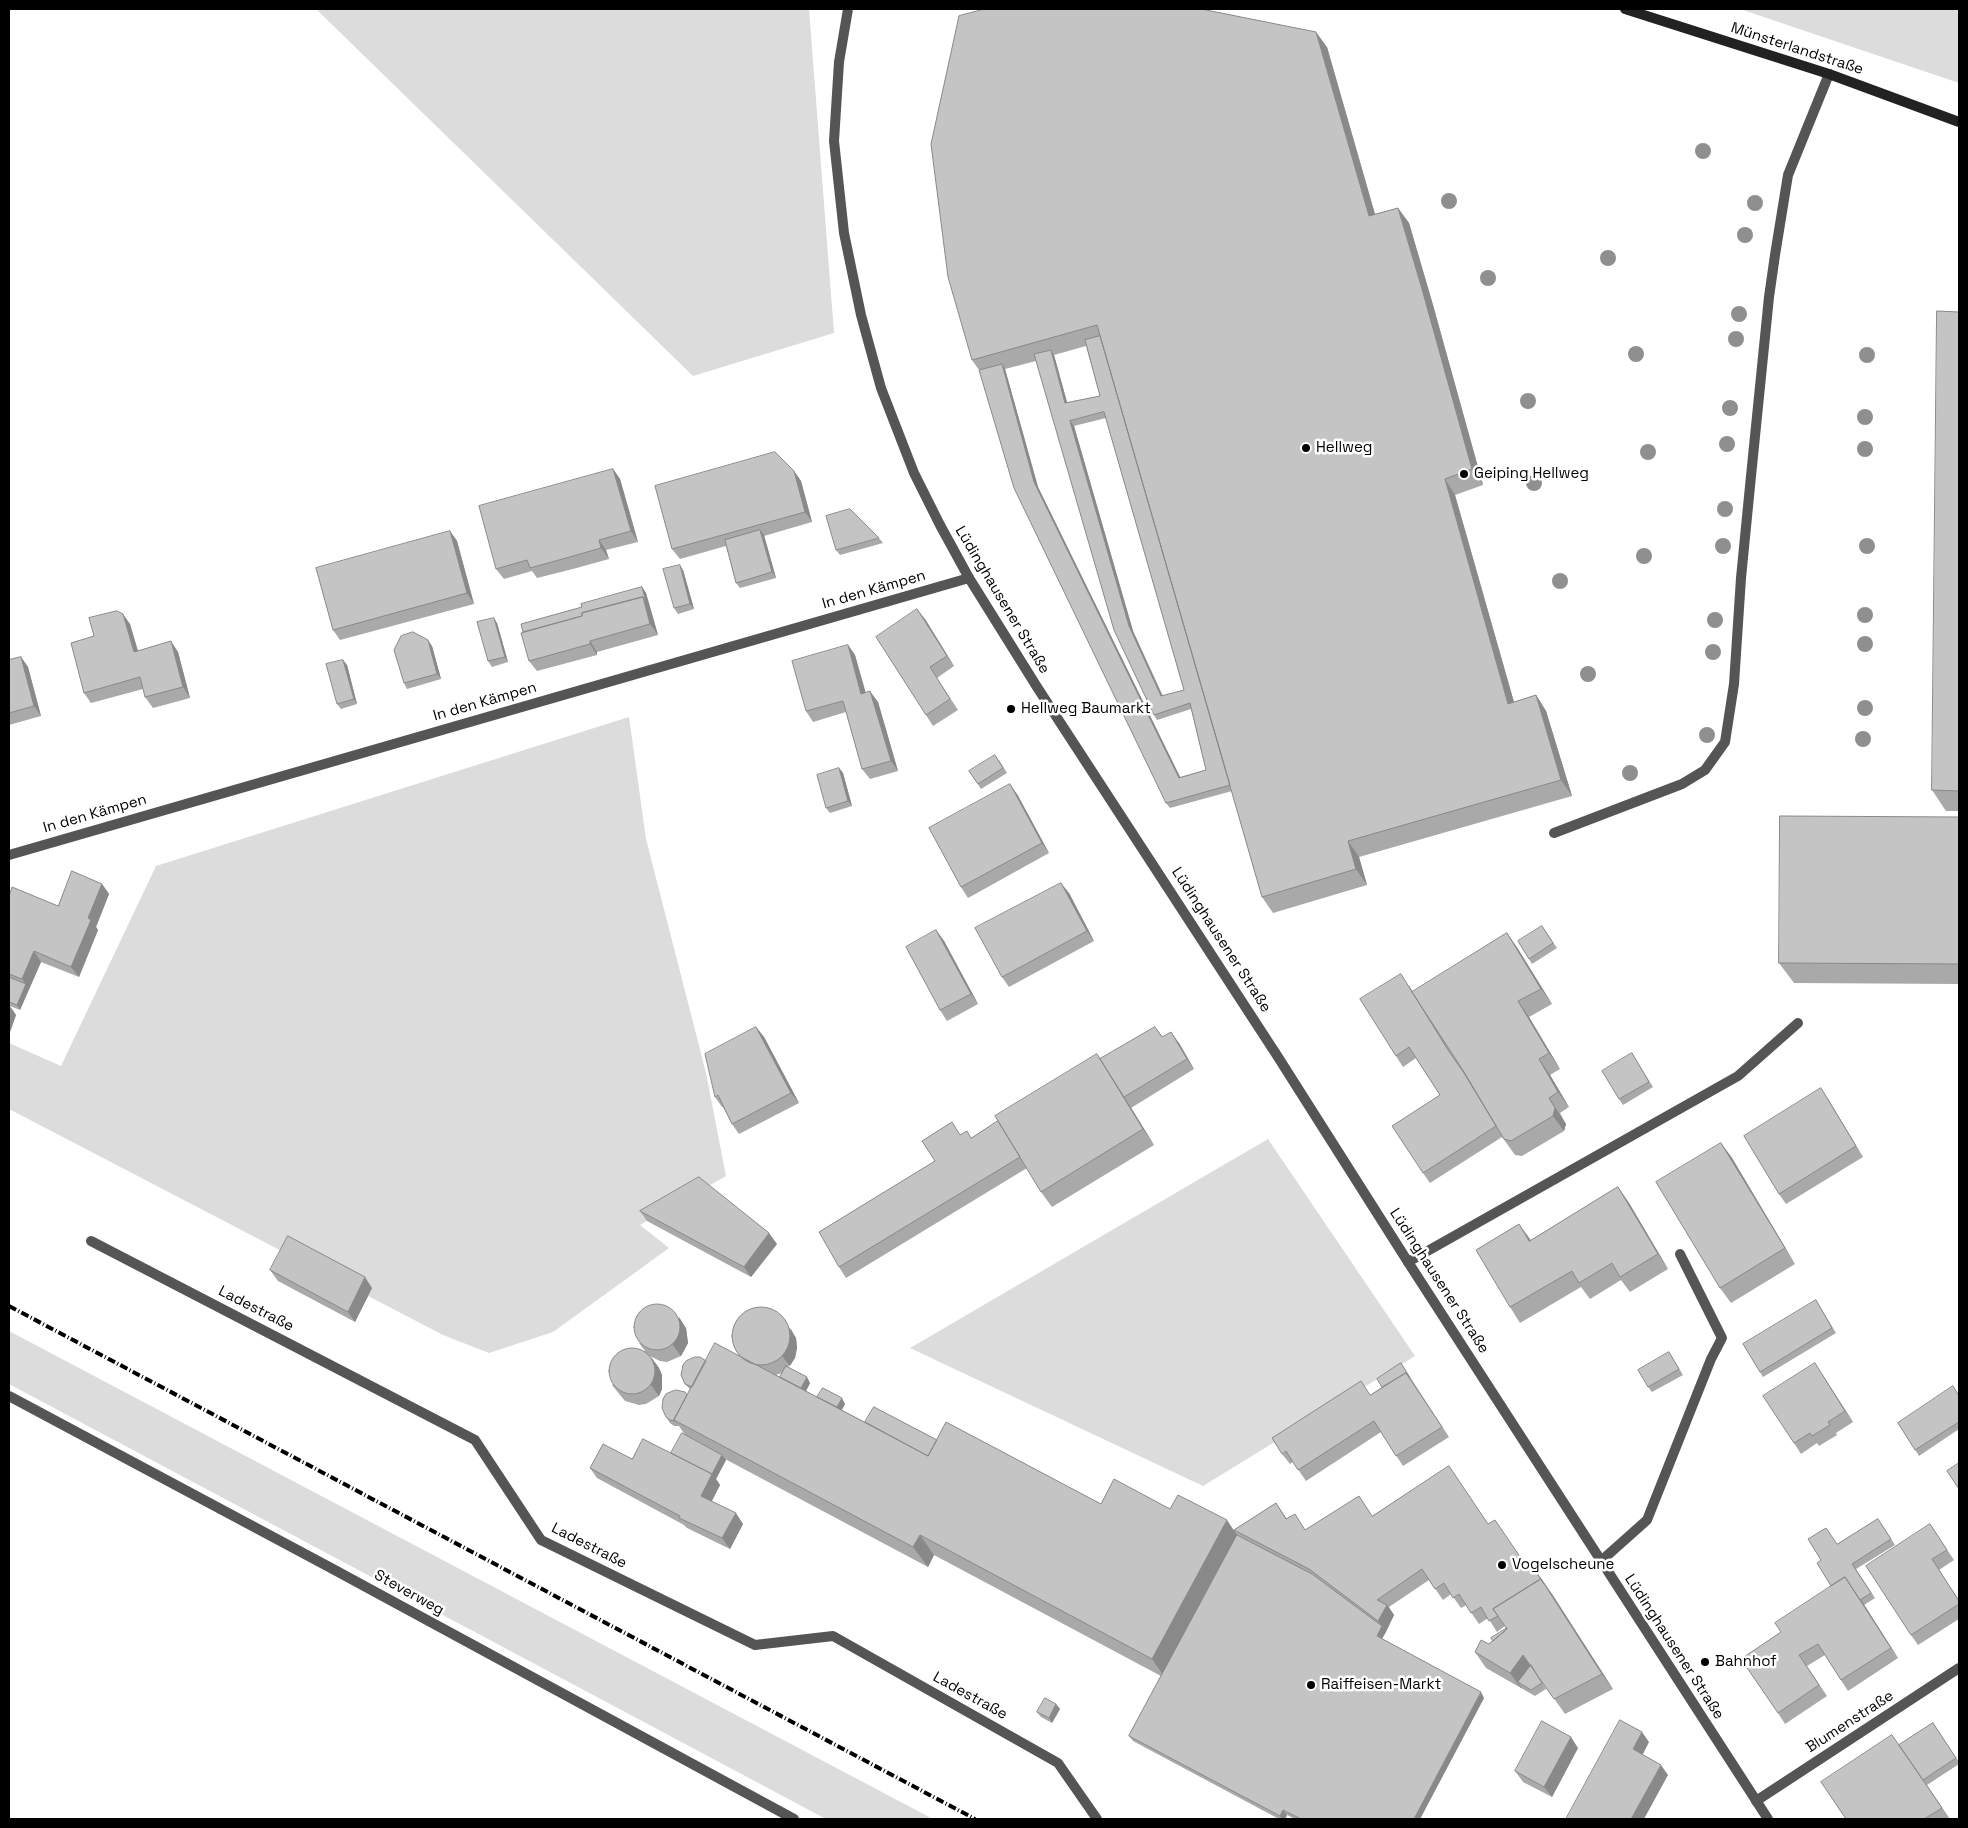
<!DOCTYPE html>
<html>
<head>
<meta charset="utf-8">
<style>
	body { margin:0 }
	#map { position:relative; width:1968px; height:1828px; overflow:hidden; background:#fff; font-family:"Space Grotesk",sans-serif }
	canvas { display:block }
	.frame { position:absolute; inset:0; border:10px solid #000; pointer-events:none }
</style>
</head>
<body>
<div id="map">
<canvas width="1968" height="1828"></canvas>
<div class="frame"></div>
</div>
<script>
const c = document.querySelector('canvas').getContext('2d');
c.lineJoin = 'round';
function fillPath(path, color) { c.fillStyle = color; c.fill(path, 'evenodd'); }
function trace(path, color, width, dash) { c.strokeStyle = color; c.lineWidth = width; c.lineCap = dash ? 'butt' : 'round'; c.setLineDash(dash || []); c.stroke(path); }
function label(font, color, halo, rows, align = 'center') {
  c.font = font + ' "Space Grotesk",sans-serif'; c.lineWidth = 5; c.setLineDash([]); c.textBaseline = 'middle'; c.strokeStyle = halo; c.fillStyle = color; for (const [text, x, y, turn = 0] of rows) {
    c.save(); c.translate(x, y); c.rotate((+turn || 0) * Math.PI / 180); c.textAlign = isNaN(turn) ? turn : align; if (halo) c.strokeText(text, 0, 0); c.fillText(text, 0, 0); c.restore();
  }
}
fillPath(new Path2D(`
	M316,9h493l25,324 -141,43z
	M1740,9h219v74z
	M629,717l17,122 60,234 20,103 -86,49 29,23 -116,84 -64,21 -46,-18 -434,-226v-66l52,23 95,-200z
	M1268,1139l147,217 -212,130 -293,-138z
	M9,1331l924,488h-107l-817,-435z`), '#dcdcdc');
trace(new Path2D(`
	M1554,833l128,-49 23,-14 20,-28 9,-58 7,-106 10,-102 18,-179 6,-42 13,-80 41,-101
	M91,1241l384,199 66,100 214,105 78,-9 225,127 39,56
	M1408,1262l330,-186 60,-53
	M1601,1561l46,-41 64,-161 11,-21 -42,-84`), '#555', 10);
trace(new Path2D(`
	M9,855l960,-277
	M9,1396l322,172 463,251
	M1756,1801l203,-133`), '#555', 10);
trace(new Path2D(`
	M848,9l-9,53 -5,79 10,92 17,82 20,73 33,85 26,52 29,53 68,109 241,370 130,205 360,557`), '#555', 10);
trace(new Path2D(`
	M1625,9l204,65 130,48`), '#222', 10);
trace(new Path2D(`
	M9,1306l966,513`), '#000', 4, [8, 2.5, 1, 2.5]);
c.fillStyle = '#8f8f8f';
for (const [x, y] of [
	[1703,151],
	[1449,201],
	[1755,203],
	[1745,235],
	[1608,258],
	[1488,278],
	[1739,314],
	[1736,339],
	[1636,354],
	[1867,355],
	[1528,401],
	[1730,408],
	[1865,417],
	[1727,444],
	[1865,449],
	[1648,452],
	[1534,483],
	[1725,509],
	[1723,546],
	[1867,546],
	[1644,556],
	[1560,581],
	[1865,615],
	[1715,620],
	[1865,644],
	[1713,652],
	[1588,674],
	[1865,708],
	[1707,735],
	[1863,739],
	[1630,773]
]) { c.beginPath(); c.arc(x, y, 8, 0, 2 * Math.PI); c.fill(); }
fillPath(new Path2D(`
	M1327,47l48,167 23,-6 11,15 24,82 50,180 -28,10 59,207 22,-7 10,16 26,85 -213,61 8,28 -94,28 -11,-16 -30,-106 -62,17 -4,-5 -187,-433 -7,-10zM1086,346l14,50 -33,7 -13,-48zM1036,361l118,354 3,5 34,-11 15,61 -26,7 -142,-290 -33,-118zM1106,418l78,272 -21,6 -30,-65 -59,-205z
	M1959,312v499h-13l-14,-21z
	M613,469l7,10 18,63 -32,8 3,9 -36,10 -36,9 -5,-7 -28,8 -8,-10z
	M794,471l7,10 11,41 -48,14 12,42 -36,10 -4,-5 -10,-37 -46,13 -8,-10z
	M450,531l7,10 17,63 -134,36 -7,-10z
	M879,538l4,5 -43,12 -4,-5z
	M683,570l11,39 -16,5 -4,-6z
	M642,587l4,6 12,42 -61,17v3l-60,16 -8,-10 -6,-29 59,-25z
	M925,619l29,47 -17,12 21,32 -25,16 -7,-11z
	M497,623l11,39 -16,5 -4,-6z
	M130,624l8,27 40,1 12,46 -37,10 -8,-11 -2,-8 -52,14 -7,-10 10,-57z
	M848,645l7,10 10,38 13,9 20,69 -28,8 -8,-10 -16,-57 -33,10 -7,-11z
	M432,646l9,33 -34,10 -3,-6z
	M21,657l7,10 13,49 -32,9v-65z
	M343,660l4,5 10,39 -16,5 -4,-5z
	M999,760l8,13 -26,16 -12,-18z
	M839,768l4,5 9,33 -22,7 -4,-5z
	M1017,794l32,59 -81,45 -7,-11z
	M1959,817v167l-165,-1 -15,-20z
	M102,884l7,10 -13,33 2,3 -19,47 -38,-15 -21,48 -10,-4 6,9 -7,20v-139l49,10z
	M1069,893l25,48 -85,46 -7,-10z
	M1542,926l15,22 -25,16 -3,-5z
	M936,930l8,11 34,63 -31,17 -7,-11z
	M1507,933l11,16 34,55 -23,13 31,52 -10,6 19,32 -9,6 6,11 -2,7 -42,25 -7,-1 -13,-18 -72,46 -7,-10 17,-78 -24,-37 -13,9 -7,-11 13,-71 4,7zM1438,1032l26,41 -9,-14z
	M756,1027l8,10 35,66 -60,31 -7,-10 -9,-17h-1l-7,-10z
	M1155,1027l8,10 16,6 15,26 -63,39 -1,-2 24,39 -102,62 -11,-15 -14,-24 -181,110 -7,-11 96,-106 26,-26 10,3 129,-79z
	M1632,1053l21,34 -30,18 -4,-6z
	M1828,1099l35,58 -77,47 -7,-10z
	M1721,1143l11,15 63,106 -64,39 -11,-15z
	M1618,1187l11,16 39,66 -38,23 -9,-12 -31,19 -9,-12 -61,36 -10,-16 21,-67z
	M640,1211l137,33 -26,33 -104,-56z
	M270,1270l102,18 -17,34 -77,-41z
	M1816,1300l20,33 -73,44 -3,-5z
	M686,1328l2,15 -7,13 -14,6 -7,-1 -10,-5 9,12 3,7v14l-3,7 -13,8 -7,1 -14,-4 -5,-6 -8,-10 33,-34 -6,-8z
	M791,1329l5,9 1,10 -2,10 -7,9 22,16 -4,8 11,6 28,7 -3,6 23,12 72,18 164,64 69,5 64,21 42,-27 11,16 19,11 67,-14 115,8 64,70 61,95 -48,25 -31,-44 12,19 -11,7 -49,-28 -11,-16 14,-8 18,-16 -2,-2 -8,6 -9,-14 -9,6 -13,-19 -5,3 -10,-14 -8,6 -14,-20 -40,27 5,8 -12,24 102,59 -64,121h-125l-8,-4 -2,4h-6l-146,-78 -4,-5 32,-60 -227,-121 -6,12 -203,-108 1,1 -10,19 4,6 -8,16 31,23 -13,25 -43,-21 -3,-3 -87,-47 -7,-10 42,-9 39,-6 14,-18 -6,-9h-5l-4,-3 -4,-6 21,-22 3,-6 -5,-5 21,-23 32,-6zM783,1372l-3,5 -4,-2 6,-2z
	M1669,1352l14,23 -31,17 -4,-5z
	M1401,1363l48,74 -46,29 -22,-34 -75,49 -13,-19 -3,2 -8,-10 100,-67z
	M1822,1374l31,48 -17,11 1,2 -18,11 -2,-3 -16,11 -7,-11z
	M1959,1396v33l-40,27 -21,-33z
	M1878,1519l17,26 -39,24 19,29 -11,7 34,53 -50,33 -23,-36 -18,11 20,30 -42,28 -7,-11 3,-81 50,-46 -10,-26 16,-16z
	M1930,1524l24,36 -15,10 20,30v19l-41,26 -7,-10z
	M1056,1704l4,5 -8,14 -11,-6 -4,-5z
	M1933,1723l26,39v2l-32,21 23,34h-104l53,-74z
	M1578,1748l-26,49 -29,-15 -8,-11z`), '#a9a9a9');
fillPath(new Path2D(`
	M1316,32l11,15 53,185 -11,-16z
	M1398,208l11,15 24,82 50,180 -11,-16z
	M1051,350l3,5 15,54 -4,-6z
	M1002,364l3,5 33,118 145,296 -4,-5 -145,-296z
	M1070,421l4,5 59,205 32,71 -4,-6 -32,-70z
	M613,469l7,10 18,63 -7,-11z
	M794,471l7,10 11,41 -7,-10z
	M1445,479l10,16 64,225 -11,-16z
	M760,530l4,5 12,43 -4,-6z
	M450,531l7,10 17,63 -7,-11z
	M599,540l7,10 3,9 -8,-11z
	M680,565l3,5 11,39 -4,-5z
	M642,587l4,6 12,42 -8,-11 -7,-27z
	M917,609l8,10 29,47 -7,-10z
	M123,614l7,10 11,38 -7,-10z
	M494,618l3,5 11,39 -3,-5z
	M428,640l4,6 9,33 -4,-5z
	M171,641l7,11 12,46 -7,-11z
	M590,641l7,11v3l-7,-11z
	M848,645l7,10 14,49 -8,-10z
	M21,657l7,10 13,49 -7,-10z
	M343,660l4,5 10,39 -3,-5z
	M870,691l8,11 20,69 -7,-10z
	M1536,695l10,16 26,85 -11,-16z
	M839,768l4,5 9,33 -4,-5z
	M1010,784l7,10 32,59 -7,-10z
	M1348,841l11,16 8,28 -11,-16z
	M1061,883l8,10 25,48 -7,-10z
	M102,884l7,10 -13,33 2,3 -19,47 -8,-10 17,-49z
	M936,930l8,11 34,63 -7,-10z
	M1507,933l11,16 34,55 -11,-15z
	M34,951l7,11 -21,48 -3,-5 9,-21 -4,-5z
	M1518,1001l11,16 31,52 -11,-16z
	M9,1005l7,10 -7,20z
	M756,1027l8,10 35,66 -8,-10z
	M1171,1032l8,11 15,26 -7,-10z
	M1097,1054l33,52 24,39 -11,-16z
	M1539,1059l11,16 19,32 -11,-15z
	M1821,1088l7,11 35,58 -7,-11z
	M1549,1098l17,26 -2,7 -11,-15z
	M1721,1143l11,15 63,106 -10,-16z
	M1618,1187l11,16 39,66 -10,-15z
	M1519,1224l11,15 10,17 -11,-15z
	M769,1233l8,11 -26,33 -7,-10z
	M365,1277l7,11 -17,34 -7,-10z
	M679,1317l7,11 2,15 -7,13 -8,-11z
	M783,1318l13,20 1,10 -2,10 -5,8 -8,-10z
	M651,1357l8,11 3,7v14l-3,7 -8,-11z
	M1815,1363l7,11 31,48 -8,-11z
	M807,1377l3,6 -9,18 -4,-6z
	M842,1398l3,6 -7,12 -3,-5z
	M722,1455l4,5 -10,19 4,6 -11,21 -8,-10z
	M736,1513l7,11 -13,25 -8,-11z
	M1227,1520l14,21 -75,138 -14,-20z
	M920,1535l14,20 -6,12 -15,-20z
	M1529,1561l23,33 61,95 -11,-15z
	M1845,1577l8,10 45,71 -7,-10z
	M1387,1605l7,10 -8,17 -8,-11z
	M1382,1626l4,6 -6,10 -3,-6z
	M1523,1655l11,15 12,19 -12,-18 -16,11 4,6h-1l-11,-15z
	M1481,1692l3,6 -64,121h-6z
	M1056,1704l4,5 -8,14 -3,-5z
	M1642,1732l7,10 -9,18 -7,-11z
	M1571,1737l7,11 -26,49 -8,-10z
	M1661,1765l7,10 -24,44h-13z
	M1283,1810l4,5 -2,4h-3l-2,-3z`), '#898989');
const building = new Path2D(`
	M985,9h216l115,23 53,184 29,-8 24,81 50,180 -27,10 63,225 28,-9 25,85 -213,61 8,28 -94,28 -165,-572 -125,35 -24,-83 -17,-133 28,-128z
	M1937,311l22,1v479l-27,-1z
	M1100,336l130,449 -64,18 -152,-315 -35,-118 23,-6 32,118 145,296 27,-8 -16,-67 -36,12 -40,-85 -80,-276 17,-4 14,53 35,-7 -15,-56zM1104,412l80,278 -23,6 -32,-70 -59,-205z
	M775,452l19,19 11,41 -133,37 -17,-63z
	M613,469l18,62 -32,9 2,8 -35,10 -36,10 -3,-8 -31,9 -17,-63z
	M850,509l29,29 -43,12 -10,-34z
	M760,530l12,42 -36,11 -11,-43z
	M450,531l17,62 -134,37 -17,-62z
	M680,565l10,39 -16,4 -11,-39z
	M642,587l4,15 -3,-5 -61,16v3l-59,16 -2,-8 61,-17 -1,-3z
	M643,597l7,27 -60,17v3l-61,17 -8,-28 61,-17v-3z
	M917,609l30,47 -17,11 20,32 -24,16 -50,-78z
	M117,611l6,3 11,38 37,-11 12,46 -38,10 -5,-20 -56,16 -13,-50 23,-7 -5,-18z
	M494,618l11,39 -17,4 -11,-39z
	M413,632l15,8 9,34 -33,9 -10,-33 7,-14z
	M848,645l13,49 9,-3 21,70 -29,8 -19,-68 -37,10 -14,-50z
	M21,657l13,49 -25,7v-53z
	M343,660l11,39 -17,5 -11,-40z
	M995,755l8,13 -25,16 -9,-13z
	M839,768l9,33 -22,7 -9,-33z
	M1010,784l32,59 -81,44 -32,-59z
	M1780,816l179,1v147l-180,-1z
	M72,871l30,13 -14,34 3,2 -20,47 -37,-16 -12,28 -13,-5v-78l3,-9 46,19z
	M1061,883l26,48 -85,46 -27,-49z
	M1542,926l11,17 -24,16 -11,-18z
	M936,930l35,64 -31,16 -34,-63z
	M1507,933l34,56 -23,12 31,52 -10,6 19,33 -9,6 6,10 -2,8 -42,25 -7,-2 -40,-67 -52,-80z
	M1401,974l47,76 16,23 32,53 -73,47 -31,-47 48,-31 -31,-48 -13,9 -36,-57z
	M9,977l17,7 -9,21 -8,-3z
	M756,1027l35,66 -59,31 -14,-29 -3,2 -10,-43z
	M1155,1027l7,10 9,-5 16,27 -63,38 -24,-38z
	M1632,1053l17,29 -30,17 -17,-28z
	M1097,1054l46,75 -102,63 -46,-76z
	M1821,1088l35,58 -77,48 -35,-58z
	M998,1121l22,36 -181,110 -20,-35 116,-71 -13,-20 30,-19 8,13 7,-4 4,7z
	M1721,1143l64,105 -65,40 -64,-106z
	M699,1177l70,56 -25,34 -104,-56z
	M1618,1187l40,67 -38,23 -8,-14 -33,20 -7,-12 -62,36 -34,-57 43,-26 10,17z
	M288,1236l77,41 -17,35 -78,-42z
	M1816,1300l16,28 -72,44 -17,-28z
	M634 1327a23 23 0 1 1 46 0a23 23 0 1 1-46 0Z
	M732 1336a29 29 0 1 1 58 0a29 29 0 1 1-58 0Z
	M715,1343l213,113 18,-34 155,82 13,-25 56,30 8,-14 49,25 -75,139 -232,-124 -7,12 -239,-127z
	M609 1371a23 23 0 1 1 46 0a23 23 0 1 1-46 0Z
	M1669,1352l10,17 -31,18 -10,-17z
	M695,1357h5l6,4 -14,26 -7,-3 -4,-9 2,-10 3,-4z
	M1401,1363l9,15 -4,-5 -24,14 -5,-8z
	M1815,1363l30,48 -17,11 2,3 -18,11 -2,-3 -16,10 -31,-47z
	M786,1366l21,11 -6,11 -21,-11z
	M1406,1373l36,54 -46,29 -22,-35 -76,49 -12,-19 -4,3 -10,-16 89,-57 9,14z
	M1953,1386l6,10v26l-44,28 -17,-27z
	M823,1388l19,10 -5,9 -20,-10z
	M676,1390l9,2 2,3 -13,25 1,1 -5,-1 -4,-3 -4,-9 1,-9 3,-5z
	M874,1407l63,33 -9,16 -63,-34z
	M682,1433l40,22 -10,19 -41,-21z
	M643,1439l69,35 -11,22 35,17 -14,25 -43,-20 1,-2 -90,-48 13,-24 29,15z
	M1959,1463v26l-12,-18z
	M1449,1466l39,58 7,-4 30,44 4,-3 15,23 -3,-5 -48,30 5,7 -9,5 -8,-14 -10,6 -12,-19 -6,4 -9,-15 -9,6 -13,-20 -45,31 10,5 -9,16 -69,-52 -75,-39 42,-27 10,16 9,-5 10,16 54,-34 13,20z
	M1878,1519l13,20 -39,25 19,29 -11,7 -15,-23 -14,9 -14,-23 4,-3 -13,-21 18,-11 11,16z
	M1930,1524l17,26 -15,9 27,42v3l-48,31 -45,-69z
	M1237,1535l75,39 70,52 -5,10 104,56 -67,127h-113l-18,-9 -3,6 -151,-80z
	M1845,1577l46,71 -50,32 -23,-36 -19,11 20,30 -41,28 -37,-54 40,-27 -6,-9z
	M1541,1579l61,95 -48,25 -31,-44 -13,18 -35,-21 6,-12 8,4 18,-15 -14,-20z
	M1507,1628v1l-14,12 -2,-3z
	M1531,1665l11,18 -11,7 -13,-8z
	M1045,1698l11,6 -7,14 -12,-6z
	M1620,1720l22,12 -9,17 28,16 -30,54h-65z
	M1542,1721l29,16 -27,50 -29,-16z
	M1933,1723l23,35 -33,22 -24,-35z
	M1892,1735l50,73 -18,11h-78l-25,-37z`);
fillPath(building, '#c4c4c4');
trace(building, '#898989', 1);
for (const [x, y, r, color] of [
	[1306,448,5,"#000"],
	[1464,474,5,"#000"],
	[1011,709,5,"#000"],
	[1502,1565,5,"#000"],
	[1705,1662,5,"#000"],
	[1311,1685,5,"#000"]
]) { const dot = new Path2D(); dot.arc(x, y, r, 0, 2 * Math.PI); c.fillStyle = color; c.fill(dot); trace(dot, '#fff', 2); }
label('15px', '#000', '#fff', [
	["Münsterlandstraße",1797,49,18],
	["In den Kämpen",874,590,-16],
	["Lüdinghausener Straße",1002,600,59],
	["In den Kämpen",485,702,-16],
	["In den Kämpen",95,814,-16],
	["Lüdinghausener Straße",1221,940,57],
	["Lüdinghausener Straße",1439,1281,57],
	["Ladestraße",256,1309,27],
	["Ladestraße",589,1546,27],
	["Steverweg",409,1593,29],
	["Lüdinghausener Straße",1674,1647,57],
	["Ladestraße",970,1696,29],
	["Blumenstraße",1850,1722,-33]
]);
label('15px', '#000', '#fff', [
	["Hellweg",1316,448],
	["Geiping Hellweg",1474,474],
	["Hellweg Baumarkt",1021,709],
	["Vogelscheune",1512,1565],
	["Bahnhof",1715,1662],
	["Raiffeisen-Markt",1321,1685]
], 'left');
</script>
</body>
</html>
